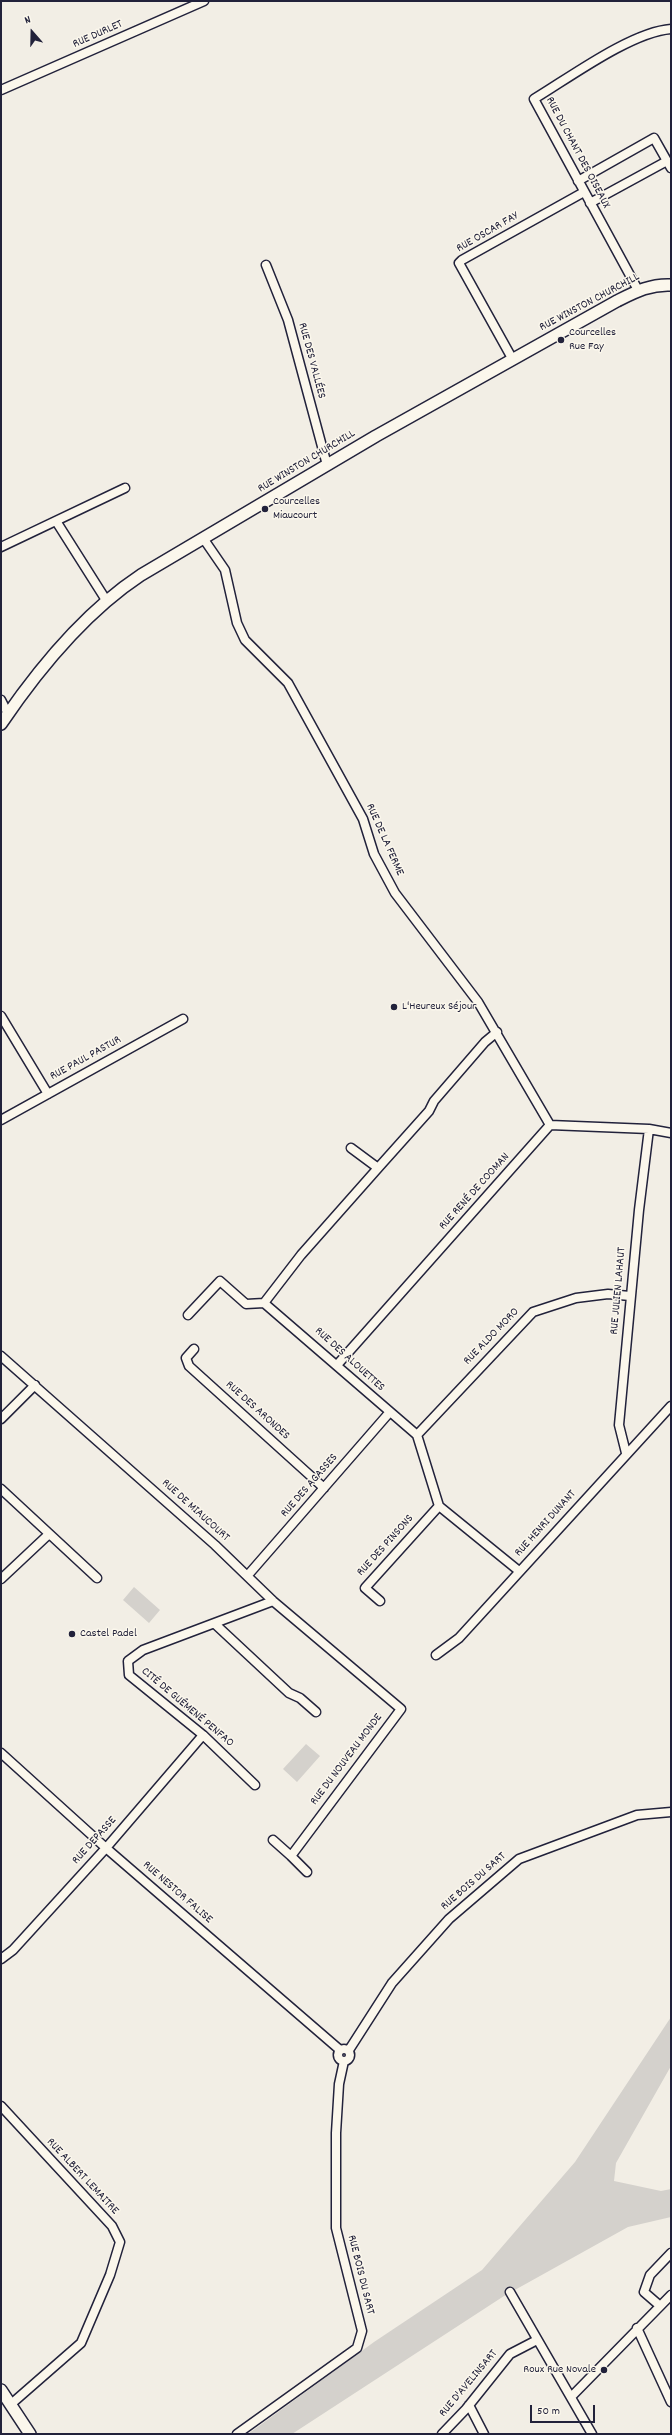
<!DOCTYPE html>
<html>
<head>
<meta charset="utf-8">
<style>
	body { margin:0 }
	#map { position:relative; width:672px; height:2435px; overflow:hidden; background:#f2eee5; font-family:Dekko,sans-serif }
	canvas { display:block }
	.frame { position:absolute; inset:0; border:2px solid #22223b; pointer-events:none }
	.north { position:absolute; left:12px; top:12px; width:40px; height:40px; -webkit-text-stroke:3px #fbf7ec; paint-order:stroke; rotate:340deg; font-size:11px; font-weight:700; line-height:16px; text-align:center; color:#22223b }
	.north::after { content:''; display:block; margin:auto; width:14px; height:18px; background:#22223b; clip-path:polygon(50% 0,100% 100%,50% 72%,0 100%) }
	.scale { position:absolute; left:530px; top:2405px; width:65px; height:18px; box-sizing:border-box; border:2px solid #22223b; border-top:0; padding-left:5px; font-size:12px; line-height:14px; white-space:nowrap; color:#22223b; -webkit-text-stroke:3px #fbf7ec; paint-order:stroke }
</style>
</head>
<body>
<div id="map">
<canvas width="672" height="2435"></canvas>
<div class="frame"></div>
<div class="north">N</div>
<div class="scale">50 m</div>
</div>
<script>
const c = document.querySelector('canvas').getContext('2d');
c.lineJoin = 'round';
function fillPath(path, color) { c.fillStyle = color; c.fill(path, 'evenodd'); }
function trace(path, color, width, dash) { c.strokeStyle = color; c.lineWidth = width; c.lineCap = dash ? 'butt' : 'round'; c.setLineDash(dash || []); c.stroke(path); }
function label(font, color, halo, rows, align = 'center') {
  c.font = font + ' Dekko,sans-serif'; c.lineWidth = 3; c.setLineDash([]); c.textBaseline = 'middle'; c.strokeStyle = halo; c.fillStyle = color; for (const [text, x, y, turn = 0] of rows) {
    c.save(); c.translate(x, y); c.rotate((+turn || 0) * Math.PI / 180); c.textAlign = isNaN(turn) ? turn : align; if (halo) c.strokeText(text, 0, 0); c.fillText(text, 0, 0); c.restore();
  }
}
fillPath(new Path2D(`
	M134,1587l26,23 -11,13 -26,-23z
	M306,1744l14,12 -23,26 -14,-13z
	M671,2017v49l-55,97 -2,18 47,10 10,-2v28l-43,10 -124,69 -212,138h-44l126,-92 108,-72 93,-108z`), '#d4d1cc');
const minor = new Path2D(`
	M1,90l203,-89
	M578,181l76,-43 17,30
	M590,203l77,-42
	M266,265l22,55 39,145
	M638,290l-104,-191c35,-21 97,-67 137,-70
	M513,360l-54,-97 3,-3 122,-68
	M56,521l50,79
	M203,538l22,32 12,53 8,17 43,43 75,136 11,35 21,39 83,109 72,123
	M1,547l124,-59
	M1,700l7,14
	M1,1016l47,78
	M1,1120l182,-101
	M378,1168l51,-57 5,-10 51,-59 12,-10
	M264,1303l153,132 22,71 80,65
	M264,1303l37,-48 77,-87 -27,-20
	M188,1315l32,-34 26,23 18,-1
	M194,1349l-8,9 3,8 135,122
	M1,1356l214,189 58,56 128,108 -110,147 -18,-16
	M337,1365l213,-240 99,4 22,4
	M1,1419l34,-34
	M417,1435l116,-123 43,-14 32,-4 22,2
	M626,1453l-7,-28 20,-215 10,-81
	M1,1489l96,89
	M248,1575l141,-162
	M1,1579l48,-45
	M380,1601l-15,-13 74,-82
	M215,1624l74,69 11,5 16,14
	M436,1655l23,-17 212,-232
	M1,1753l105,95 234,202
	M255,1785l-52,-50 -74,-60 -1,-14 15,-11 130,-49
	M291,1856l16,16
	M1,1959l12,-9 93,-102 97,-113
	M338 2055a6 6 0 1 1 12 0a6 6 0 1 1-12 0Z
	M349,2050l43,-67 57,-64 70,-60 118,-44 34,-3
	M1,2106l111,120 8,16 -10,33 -29,68 -71,62
	M510,2292l82,142
	M659,2305l-15,-13 6,-17 21,-22
	M637,2328l34,74
	M571,2397l100,-102
	M469,2405l15,29
	M237,2434l120,-86 5,-17 -26,-103v-95l3,-49 5,-23
	M442,2434l24,-25 44,-55 27,-14`);
const major = new Path2D(`
	M1,724c38,-56 84,-112 140,-149l235,-139 241,-135c18,-9 33,-17 54,-16
	M1,2390l29,44`);
trace(minor, '#22223b', 11);
trace(major, '#22223b', 14);
trace(minor, '#fbf7ec', 8);
trace(major, '#fbf7ec', 11);
for (const [x, y, r, color] of [
	[561,340,4,"#22223b"],
	[265,509,4,"#22223b"],
	[394,1007,4,"#22223b"],
	[72,1634,4,"#22223b"],
	[604,2370,4,"#22223b"]
]) { const dot = new Path2D(); dot.arc(x, y, r, 0, 2 * Math.PI); c.fillStyle = color; c.fill(dot); trace(dot, '#fbf7ec', 1.5); }
label('12px', '#22223b', '#fbf7ec', [
	["RUE DURLET",98,35,-24],
	["RUE DU CHANT DES OISEAUX",577,153,62],
	["RUE OSCAR FAY",488,233,-30],
	["RUE WINSTON CHURCHILL",590,303,-28],
	["RUE DES VALLÉES",311,361,75],
	["RUE WINSTON CHURCHILL",307,462,-31],
	["RUE DE LA FERME",384,840,66],
	["RUE PAUL PASTUR",86,1059,-29],
	["RUE RENÉ DE COOMAN",475,1192,-48],
	["RUE JULIEN LAHAUT",619,1291,-85],
	["RUE ALDO MORO",492,1337,-46],
	["RUE DES ALOUETTES",349,1360,42],
	["RUE DES ARONDES",257,1411,42],
	["RUE DES AGASSES",310,1486,-49],
	["RUE DE MIAUCOURT",195,1511,42],
	["RUE HENRI DUNANT",546,1524,-48],
	["RUE DES PINSONS",386,1546,-48],
	["CITÉ DE GUÉMENÉ PENFAO",187,1708,40],
	["RUE DU NOUVEAU MONDE",347,1760,-53],
	["RUE DEPASSE",95,1841,-48],
	["RUE BOIS DU SART",474,1882,-41],
	["RUE NESTOR FALISE",177,1893,41],
	["RUE ALBERT LEMAITRE",82,2177,47],
	["RUE BOIS DU SART",360,2275,76],
	["RUE D'AVELINSART",469,2384,-50]
]);
label('12px', '#22223b', '#fbf7ec', [
	["Courcelles",569,333],
	["Rue Fay",569,347],
	["Courcelles",273,502],
	["Miaucourt",273,516],
	["L'Heureux Séjour",402,1007],
	["Castel Padel",80,1634],
	["Roux Rue Novale",596,2370,"right"]
], 'left');
</script>
</body>
</html>
